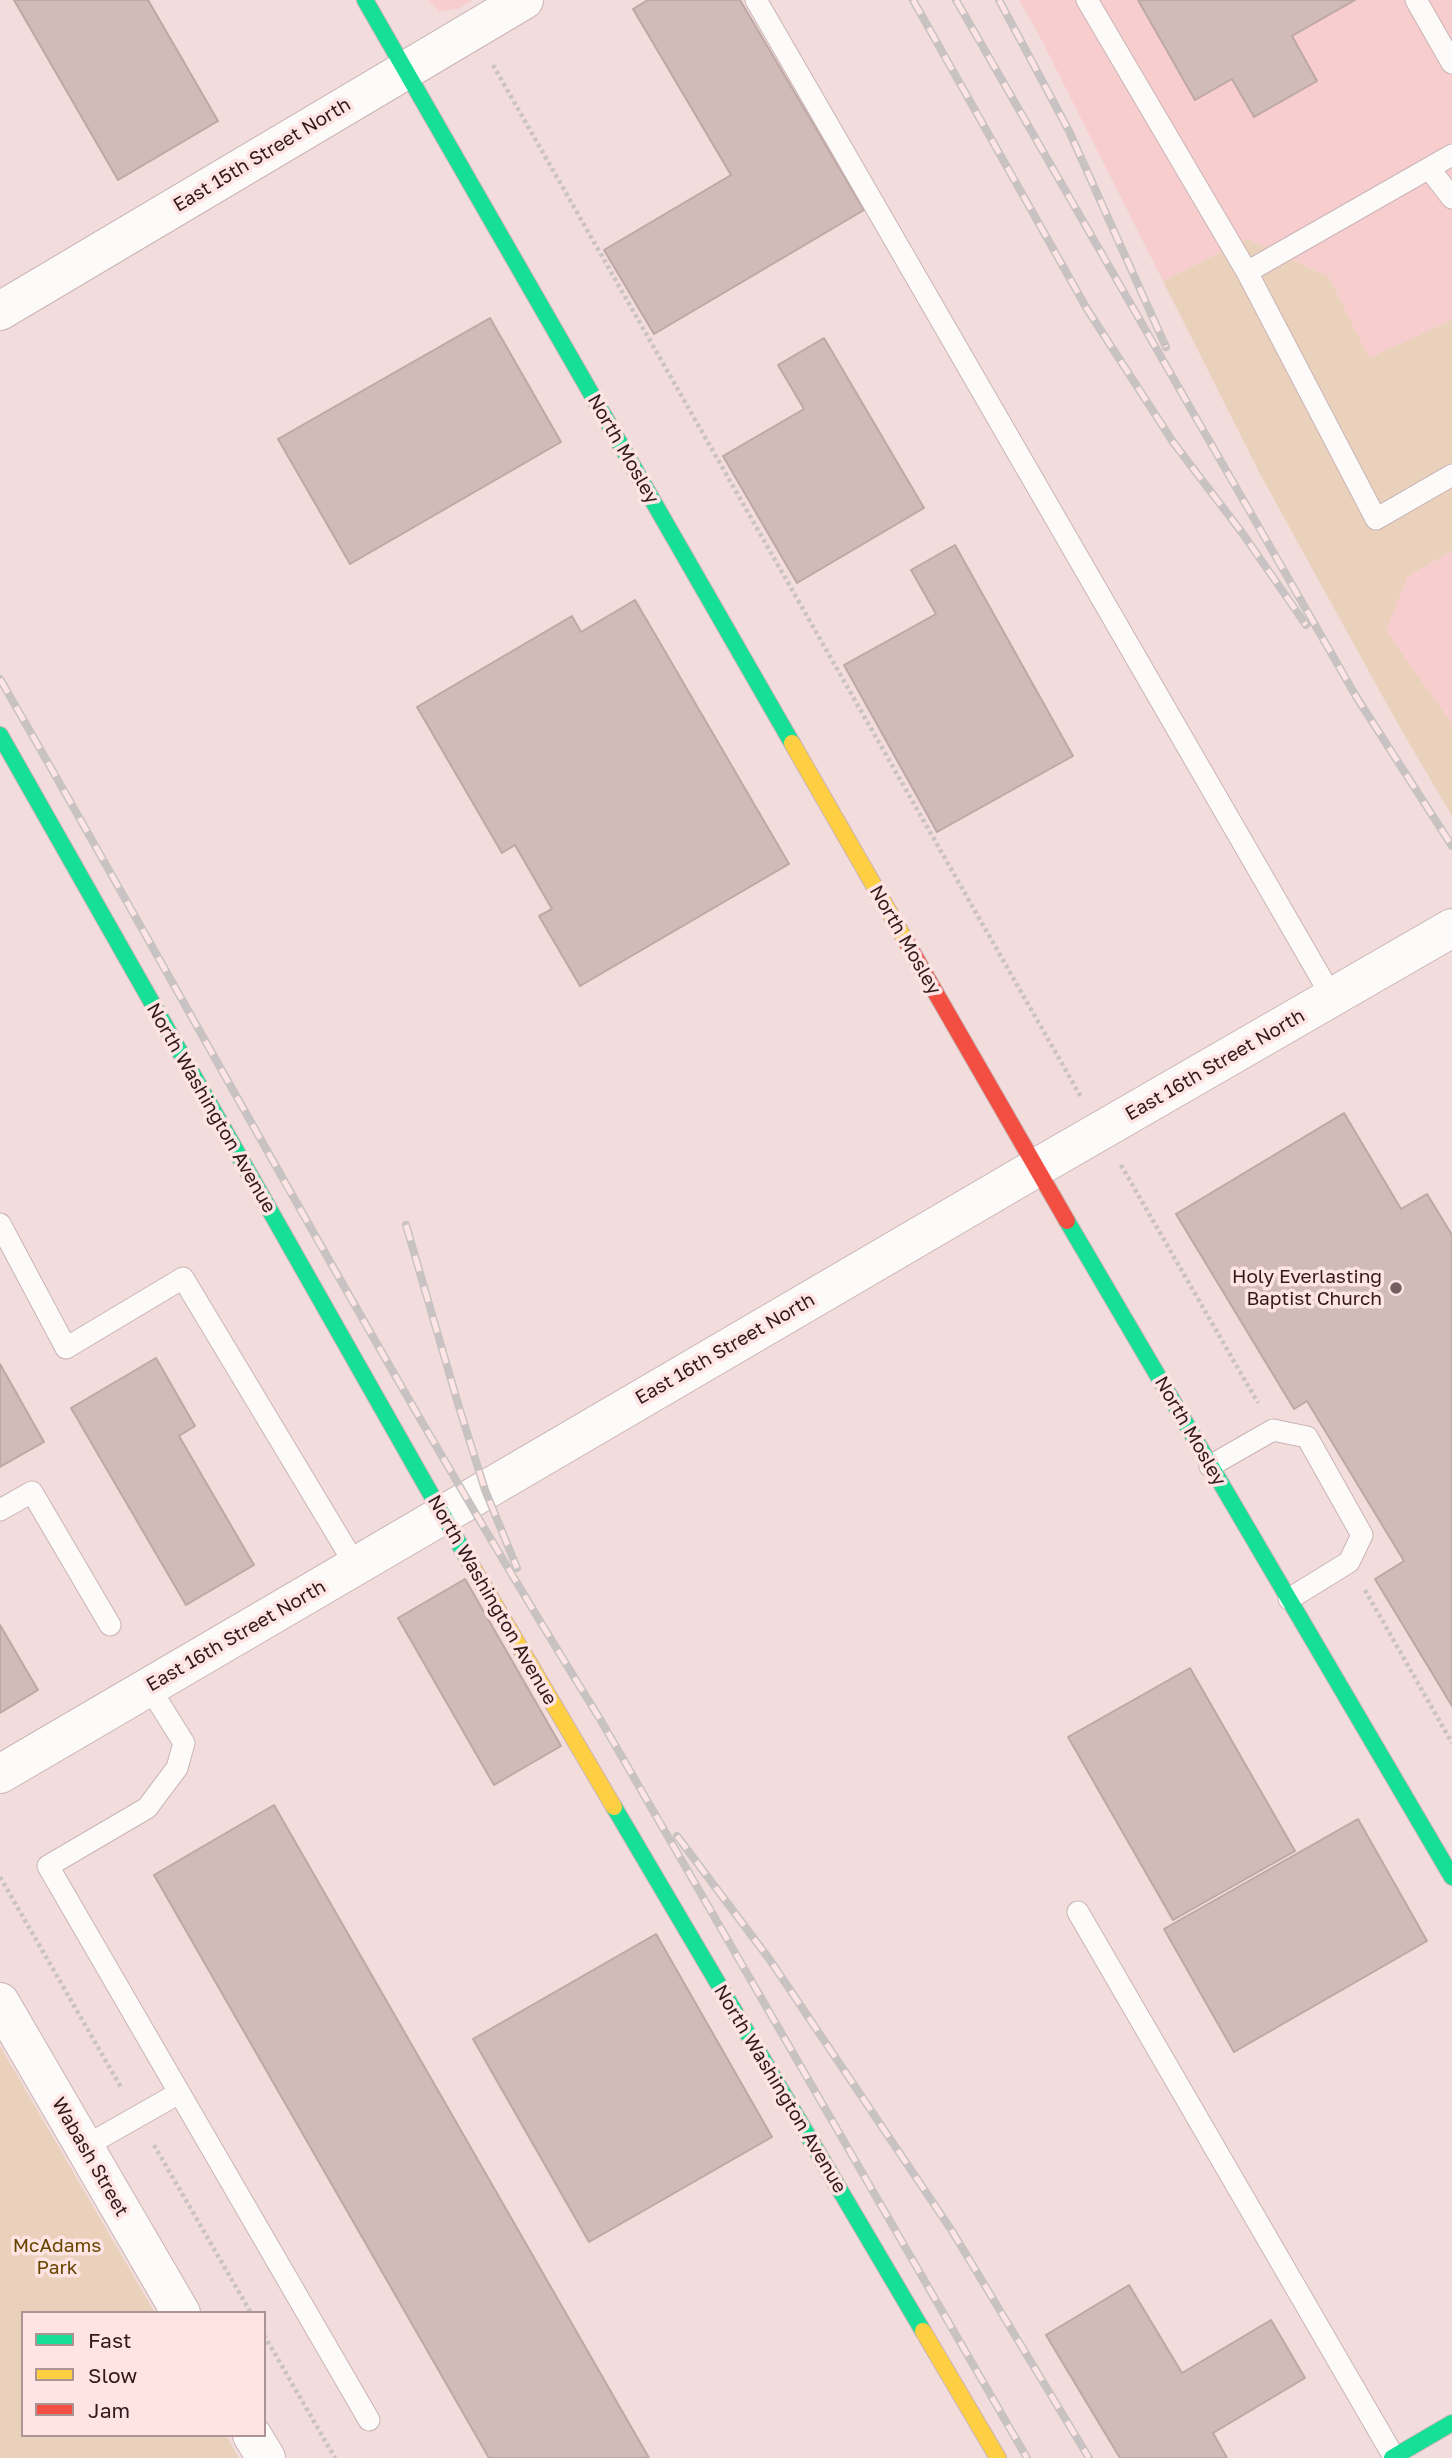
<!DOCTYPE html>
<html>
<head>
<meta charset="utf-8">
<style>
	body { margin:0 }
	#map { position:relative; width:1452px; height:2458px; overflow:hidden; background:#f2dcdc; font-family:"Golos Text",sans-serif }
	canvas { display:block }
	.legend { position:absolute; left:21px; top:2311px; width:245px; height:126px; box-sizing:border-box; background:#ffe4e4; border:2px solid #ad9394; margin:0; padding:9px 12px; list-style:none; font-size:21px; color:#321a1c }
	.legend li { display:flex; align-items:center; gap:14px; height:35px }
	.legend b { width:35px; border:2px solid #ad9394 }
</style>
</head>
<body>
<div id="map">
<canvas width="1452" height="2458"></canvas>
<ul class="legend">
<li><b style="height:9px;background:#16e098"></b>Fast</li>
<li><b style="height:9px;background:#ffcf43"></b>Slow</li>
<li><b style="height:9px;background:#f24e42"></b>Jam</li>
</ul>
</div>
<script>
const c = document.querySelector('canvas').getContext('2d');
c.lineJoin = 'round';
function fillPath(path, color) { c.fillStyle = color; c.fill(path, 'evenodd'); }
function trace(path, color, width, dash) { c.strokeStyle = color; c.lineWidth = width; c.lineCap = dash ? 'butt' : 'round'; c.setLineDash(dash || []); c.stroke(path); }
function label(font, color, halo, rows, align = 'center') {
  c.font = font + ' "Golos Text",sans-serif'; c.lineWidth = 7; c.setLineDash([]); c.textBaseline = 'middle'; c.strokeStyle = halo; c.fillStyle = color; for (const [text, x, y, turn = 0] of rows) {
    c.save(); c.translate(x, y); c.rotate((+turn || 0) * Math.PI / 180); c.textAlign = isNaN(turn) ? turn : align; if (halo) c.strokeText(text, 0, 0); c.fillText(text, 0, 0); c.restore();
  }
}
fillPath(new Path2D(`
	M428,0h44l-12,8 -20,4z
	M1019,0h433v320l-83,38 -40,-81 -82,-38 -84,42 -126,-250z
	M1452,551v173l-67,-93 22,-54z`), '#f8cdce');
fillPath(new Path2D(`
	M1247,239l82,38 40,81 83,-38v231l-45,26 -21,54 66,93v92l-53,-90 -139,-252 -97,-193z
	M0,2046l155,267h-132v122h203l13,23h-239z`), '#ead1bc');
const building = new Path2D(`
	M14,0h134l70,121 -100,59z
	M648,0h92l124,210 -210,124 -50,-84 127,-75 -98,-166z
	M1138,0h217l-63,36 25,45 -63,36 -22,-38 -37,21z
	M490,318l71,124 -211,122 -72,-125z
	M824,338l100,170 -127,75 -74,-127 81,-47 -26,-44z
	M955,545l118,211 -136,76 -93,-167 92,-51 -25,-44z
	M635,600l154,264 -209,122 -41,-70 13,-7 -37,-64 -13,8 -85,-146 155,-91 9,16z
	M1344,1113l57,96 26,-15 25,41v471l-77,-127 29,-18 -97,-160 -13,8 -118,-195z
	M156,1358l39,68 -16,10 75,129 -68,40 -115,-197z
	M0,1364l44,78 -44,25z
	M465,1579l96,167 -67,39 -96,-167z
	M0,1625l38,65 -38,23z
	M1190,1668l105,183 -122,69 -105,-183z
	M274,1805l375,653h-160l-335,-583z
	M1358,1819l69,122 -193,111 -70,-123z
	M656,1934l116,203 -183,105 -116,-203z
	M1129,2285l53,88 89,-53 34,58 -92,55 14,25h-107l-74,-123z`);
fillPath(building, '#d0bbb8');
trace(building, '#bda8a5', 2);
const lane = new Path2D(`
	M756,0l576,997
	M1087,0l160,272 205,-117
	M1416,0l36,63
	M1429,168l23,30
	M1247,272l129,247 76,-44
	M0,1224l66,124 117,-70 173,288
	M1210,1466l63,-36 34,7 55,98 -13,27 -60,37
	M0,1510l32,-18 78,133
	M149,1687l35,56 -7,25 -30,40 -99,58 321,554
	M1078,1912l316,545
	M84,2147l95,-54`);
const street = new Path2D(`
	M0,311l524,-311
	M0,1774l1036,-606 416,-240
	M0,2002l181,311
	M252,2435l14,23`);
const fast = new Path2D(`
	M365,0l427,743
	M0,735l470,828
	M1067,1221l385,656
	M614,1807l309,524
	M1392,2458l60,-35`);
const slow = new Path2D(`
	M792,743l115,200
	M470,1563l144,244
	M923,2331l75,127`);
const jam = new Path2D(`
	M907,943l160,278`);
trace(lane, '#cab4b5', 23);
trace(street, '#cab4b5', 40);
trace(fast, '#cab4b5', 18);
trace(slow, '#cab4b5', 18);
trace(jam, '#cab4b5', 18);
trace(new Path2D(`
	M493,65l588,1032
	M1121,1165l137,238
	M1365,1590l87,153
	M0,1877l122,212
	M154,2145l97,168
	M264,2335l71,123`), '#cbc2c3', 4.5, [3.5, 3.5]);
trace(lane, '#fdfafa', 21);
trace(street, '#fdfafa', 38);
trace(fast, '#16e098', 16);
trace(slow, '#ffcf43', 16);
trace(jam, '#f24e42', 16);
const rail = new Path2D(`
	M913,0l174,309 86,133 70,92 63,91
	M956,0l401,698 95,148
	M999,0l70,131 97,216
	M0,679c200,347 389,700 600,1040l427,739
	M406,1225l53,182 26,83 32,78
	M677,1836l93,124 182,271 137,227`);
trace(rail, '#c8c2c2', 8);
trace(rail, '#ffe4e4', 5, [16]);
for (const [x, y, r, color] of [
	[1396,1288,7,"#755e5f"]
]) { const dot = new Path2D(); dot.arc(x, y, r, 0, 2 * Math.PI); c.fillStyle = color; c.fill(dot); trace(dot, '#ffe4e4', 2.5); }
label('19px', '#321a1c', '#ffe4e4', [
	["East 15th Street North",262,155,-31],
	["North Mosley",623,449,60],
	["North Mosley",905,940,60],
	["East 16th Street North",1215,1065,-30],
	["North Washington Avenue",211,1108,60],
	["East 16th Street North",725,1349,-30],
	["North Mosley",1190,1431,60],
	["North Washington Avenue",492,1600,60],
	["East 16th Street North",236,1636,-30],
	["North Washington Avenue",780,2089,59],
	["Wabash Street",90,2157,60]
]);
label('19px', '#321a1c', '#ffe4e4', [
	["Holy Everlasting",1382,1277],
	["Baptist Church",1382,1299]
], 'right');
label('19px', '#674500', '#ffe4e4', [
	["McAdams",57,2246],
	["Park",57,2268]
]);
</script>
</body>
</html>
